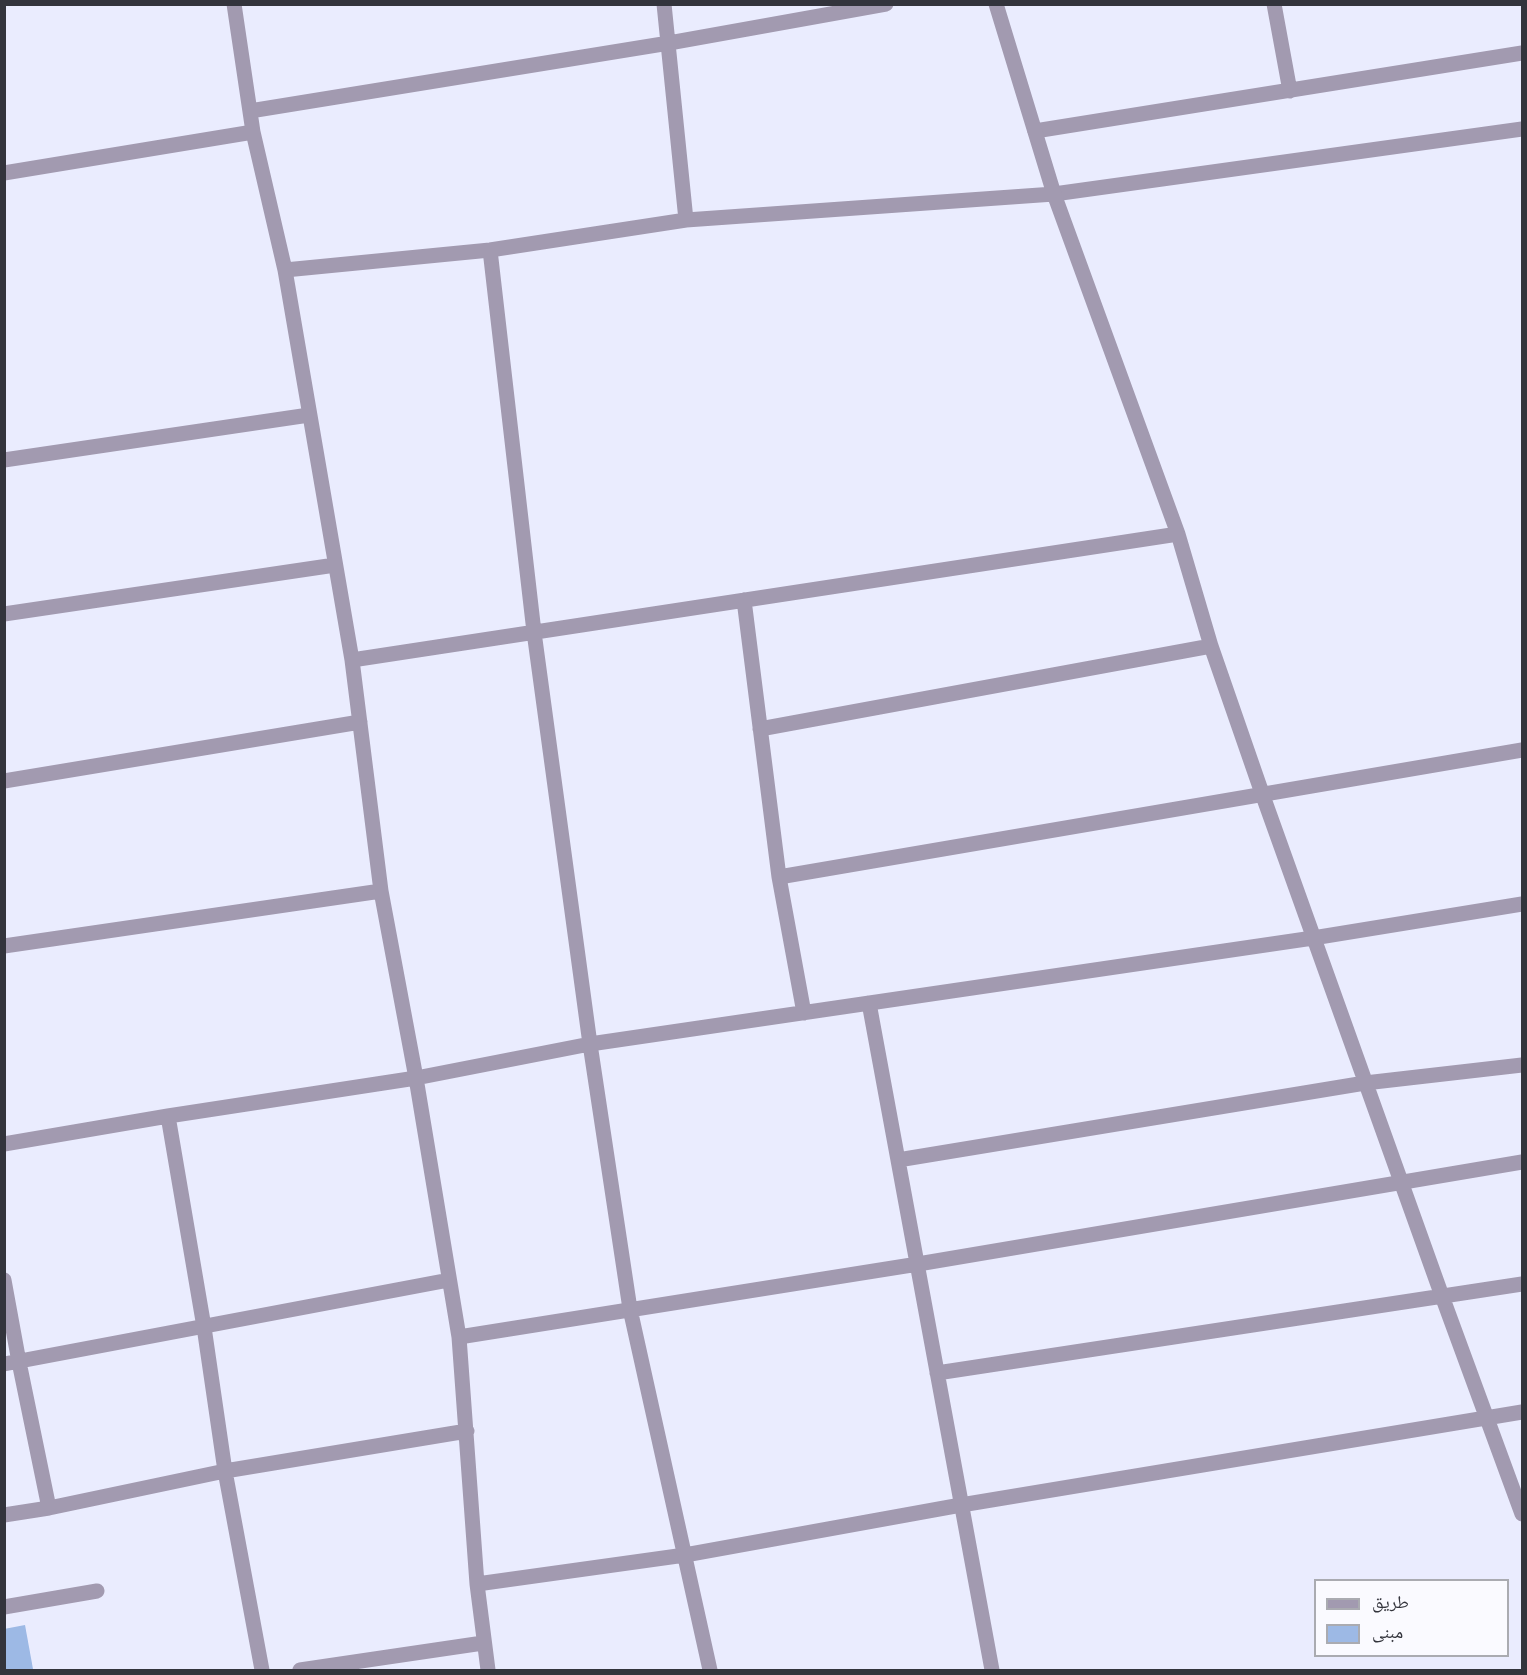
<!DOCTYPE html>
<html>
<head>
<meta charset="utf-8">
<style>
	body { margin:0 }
	#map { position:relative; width:1527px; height:1675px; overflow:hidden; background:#eaecfe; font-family:"Space Grotesk","Noto Naskh Arabic",sans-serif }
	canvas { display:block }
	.frame { position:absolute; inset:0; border:6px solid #33343c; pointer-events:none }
	.legend { position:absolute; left:1314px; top:1579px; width:195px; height:78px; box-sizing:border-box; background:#fafaff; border:2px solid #aaabb1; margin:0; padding:8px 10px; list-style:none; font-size:18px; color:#33343c }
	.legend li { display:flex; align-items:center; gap:12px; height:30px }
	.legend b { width:30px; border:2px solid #aaabb1 }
</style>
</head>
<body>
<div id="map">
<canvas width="1527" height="1675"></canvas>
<div class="frame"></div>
<ul class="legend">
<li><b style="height:8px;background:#a29ab0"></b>طريق</li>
<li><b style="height:16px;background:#9db9e5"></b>مبنى</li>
</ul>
</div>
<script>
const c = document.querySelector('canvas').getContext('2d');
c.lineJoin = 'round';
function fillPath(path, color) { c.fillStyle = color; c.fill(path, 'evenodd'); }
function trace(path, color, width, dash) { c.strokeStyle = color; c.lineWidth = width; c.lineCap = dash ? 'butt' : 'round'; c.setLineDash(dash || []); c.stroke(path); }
fillPath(new Path2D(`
	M25,1625l8,44 -29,1v-41z`), '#9db9e5');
trace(new Path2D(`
	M1274,4l16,87
	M1035,131l487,-78
	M1054,194l468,-65`), '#a29ab0', 15);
trace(new Path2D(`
	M234,4l19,128 32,138 67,390 29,231 35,187 43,259 18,247 11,86
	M664,4l22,216
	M996,4l58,190 124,340 33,112 52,150 179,500 80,218
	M250,111l419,-68 217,-39
	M4,173l249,-41
	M490,250l44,382 56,412 40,265 80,361
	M285,270l205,-20 196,-30 368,-26
	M4,460l305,-45
	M744,600l35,277 25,136
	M4,614l331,-49
	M352,660l826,-126
	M760,729l451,-83
	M4,781l356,-59
	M779,877l743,-127
	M4,946l377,-55
	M869,1003l123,667
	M168,1116l36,211 21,144 37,199
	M4,1144l164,-28 248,-38 174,-34 723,-106 209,-34
	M898,1160l467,-77 157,-18
	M4,1280l15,82 30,146
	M459,1337l459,-73 604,-102
	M4,1364l445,-84
	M937,1373l585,-89
	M4,1515l45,-7 176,-37 242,-40
	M477,1584l208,-29 276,-50 561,-93
	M4,1607l93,-16
	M300,1670l183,-27`), '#a29ab0', 15);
</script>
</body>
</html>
